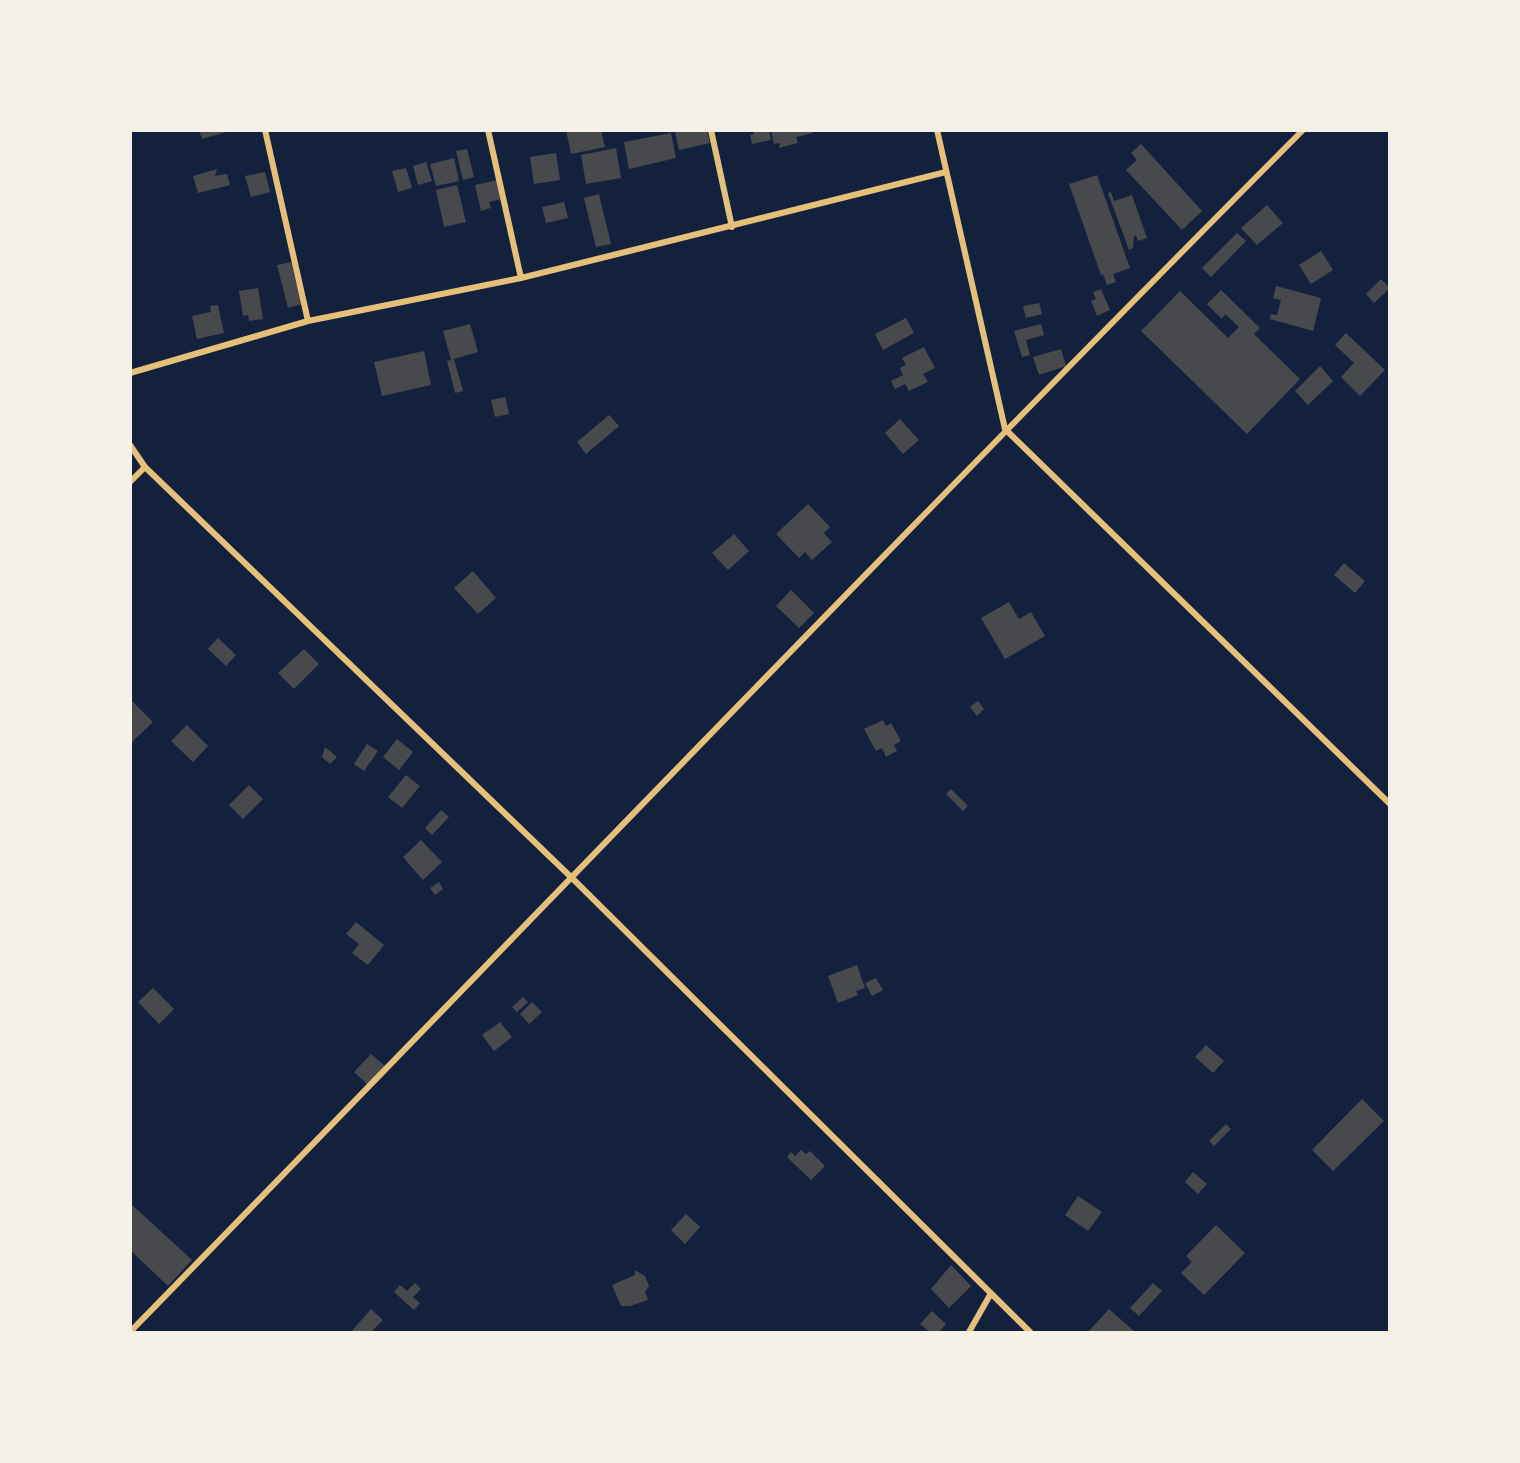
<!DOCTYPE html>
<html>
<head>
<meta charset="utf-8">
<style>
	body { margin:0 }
	#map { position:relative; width:1520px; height:1463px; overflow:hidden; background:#14213d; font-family:"Exo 2",sans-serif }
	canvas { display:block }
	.frame { position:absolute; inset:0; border:132px solid #f6f1e7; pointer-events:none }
</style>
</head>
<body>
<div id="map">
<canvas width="1520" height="1463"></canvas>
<div class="frame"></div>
</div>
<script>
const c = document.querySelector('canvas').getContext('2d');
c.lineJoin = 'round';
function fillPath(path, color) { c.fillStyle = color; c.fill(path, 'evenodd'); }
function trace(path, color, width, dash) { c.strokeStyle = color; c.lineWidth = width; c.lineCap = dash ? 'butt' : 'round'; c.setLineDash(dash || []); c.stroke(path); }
fillPath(new Path2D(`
	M199,130h31v1l-28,8z
	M566,130h35l4,17 -34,7z
	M681,130h26l3,13 -31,7 -4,-18z
	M753,130h16l2,10 -19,4 -2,-9 4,-1z
	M812,130l1,3 -17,4 2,6 -19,5 1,-5 -6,1 -3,-13z
	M671,133l5,25 -47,11 -5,-27z
	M1141,144l61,67 -20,19 -56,-60 11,-10 -6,-7z
	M616,148l5,30 -35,6 -5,-29z
	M467,149l7,28 -11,3 -7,-29z
	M556,153l4,27 -26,4 -4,-27z
	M454,158l5,23 -23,5 -6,-22z
	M426,162l6,19 -14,4 -5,-19z
	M406,168l6,20 -14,4 -6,-21z
	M217,169l-2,7 12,-2 3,11 -32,8 -5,-17z
	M265,172l5,20 -19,5 -6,-21z
	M1097,175l33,93 -17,6 3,8 -9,3 -4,-11 -2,1 -32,-91z
	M498,180l4,19 -13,3 2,6 -10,3 -6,-26z
	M457,185l9,37 -22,5 -8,-37z
	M1111,192l3,9 18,-6 15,43 -9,3 -2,-6 -2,1 -1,12 -4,2 -21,-57z
	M599,194l12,50 -15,3 -12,-49z
	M564,202l4,16 -22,5 -4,-16z
	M1267,205l16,18 -26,22 -16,-17z
	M1237,233l9,8 -35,36 -9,-9z
	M1321,251l12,19 -22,14 -12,-19z
	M291,262l11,42 -14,4 -11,-43z
	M1381,279l9,9 -16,15 -8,-9z
	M1276,286l45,12 -8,33 -43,-12 1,-5 6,1 4,-15 -8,-2z
	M258,288l5,31 -14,2 -1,-6 -5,1 -4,-25z
	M1101,289l9,21 -13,6 -6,-15 5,-2 -3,-7z
	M1221,290l39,38 -6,6 46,45 -53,55 -106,-103 39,-40 48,47 11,-11 -14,-13 -3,5 -15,-15z
	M1039,303l3,11 -16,4 -3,-12z
	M218,305l6,28 -27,6 -5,-23 19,-4 -1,-6z
	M906,318l8,15 -31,17 -8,-16z
	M470,324l8,28 -24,7 9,32 -8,2 -8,-32 4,-1 -8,-29z
	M1041,324l3,11 -18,5 4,15 -8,2 -8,-26z
	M1346,333l39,37 -25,26 -19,-19 13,-14 -19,-18z
	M924,347l11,21 -12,6 5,8 -19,9 -4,-7 -10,5 -4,-8 12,-6 -3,-7 6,-3 -4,-7z
	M1061,349l5,17 -27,9 -6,-18z
	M424,351l7,34 -49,11 -8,-34z
	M1320,366l13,15 -25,24 -13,-14z
	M505,397l4,17 -14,3 -4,-17z
	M609,415l10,11 -33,28 -9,-12z
	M900,419l19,21 -16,14 -18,-21z
	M808,504l22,23 -6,6 8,9 -20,18 -7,-8 -6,6 -23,-24z
	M734,534l15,17 -21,19 -16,-17z
	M1344,563l21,18 -10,12 -21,-18z
	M473,571l23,27 -18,16 -24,-26z
	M791,590l23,23 -15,15 -23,-22z
	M1009,602l10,17 12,-7 14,24 -40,23 -24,-41z
	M218,638l18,17 -10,11 -18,-17z
	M304,649l15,15 -25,25 -16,-16z
	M130,699l23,23 -21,20 -2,-2z
	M978,701l6,8 -7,7 -7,-9z
	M883,720l3,6 5,-3 10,18 -7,4 3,6 -11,6 -4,-9 -6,3 -12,-22z
	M187,725l21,21 -15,16 -22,-21z
	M397,739l16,13 -14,18 -16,-13z
	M367,744l11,7 -14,20 -10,-7z
	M325,747l12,10 -7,7 -8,-7z
	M406,775l14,11 -18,22 -14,-11z
	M249,785l14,14 -20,20 -14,-14z
	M951,789l17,17 -5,5 -17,-17z
	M441,810l8,7 -17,18 -7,-7z
	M421,840l21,22 -19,18 -20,-23z
	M439,882l4,7 -8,6 -5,-7z
	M356,922l28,23 -16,20 -16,-12 7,-9 -13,-10z
	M857,965l8,23 -9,3 2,4 -20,8 -10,-27z
	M876,978l7,12 -11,6 -7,-13z
	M153,988l21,21 -15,15 -21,-22z
	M523,997l5,5 -11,10 -5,-5z
	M532,1002l10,10 -13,12 -9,-10z
	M500,1022l12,15 -18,14 -12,-16z
	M1206,1045l18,16 -11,12 -18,-16z
	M371,1054l14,12 -17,19 -14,-13z
	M1362,1099l22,22 -51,50 -21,-21z
	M1226,1124l5,5 -17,17 -5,-5z
	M801,1150l5,4 4,-3 15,15 -14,14 -24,-23 4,-5 4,4z
	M1193,1172l14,12 -9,10 -13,-12z
	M1078,1196l24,16 -14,19 -23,-16z
	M130,1203l62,57 -24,26 -38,-36z
	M686,1214l14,13 -15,17 -14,-14z
	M1216,1225l29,28 -41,42 -23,-22 11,-11 -6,-6z
	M951,1265l20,21 -22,22 -18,-19z
	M635,1270l10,6 4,10 -4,6 3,8 -18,6h-9l-9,-21 23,-10z
	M415,1283l6,6 -8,8 7,6 -6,7 -20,-18 6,-7 7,6z
	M1153,1283l9,8 -23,25 -9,-8z
	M371,1309l12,11 -12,12h-20z
	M1109,1309l26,23h-47z
	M932,1311l14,13 -7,8h-9l-10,-8z`), '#48494c');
trace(new Path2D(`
	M265,130l43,191
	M488,130l33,148
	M711,130l21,97
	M937,130l68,299 385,375
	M130,373l178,-52 213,-43 425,-106
	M130,445l15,22 428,412 457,453
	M130,482l15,-15
	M130,1332c391,-401 778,-805 1173,-1202
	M969,1332l21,-37`), '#e5c07b', 6);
</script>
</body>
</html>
